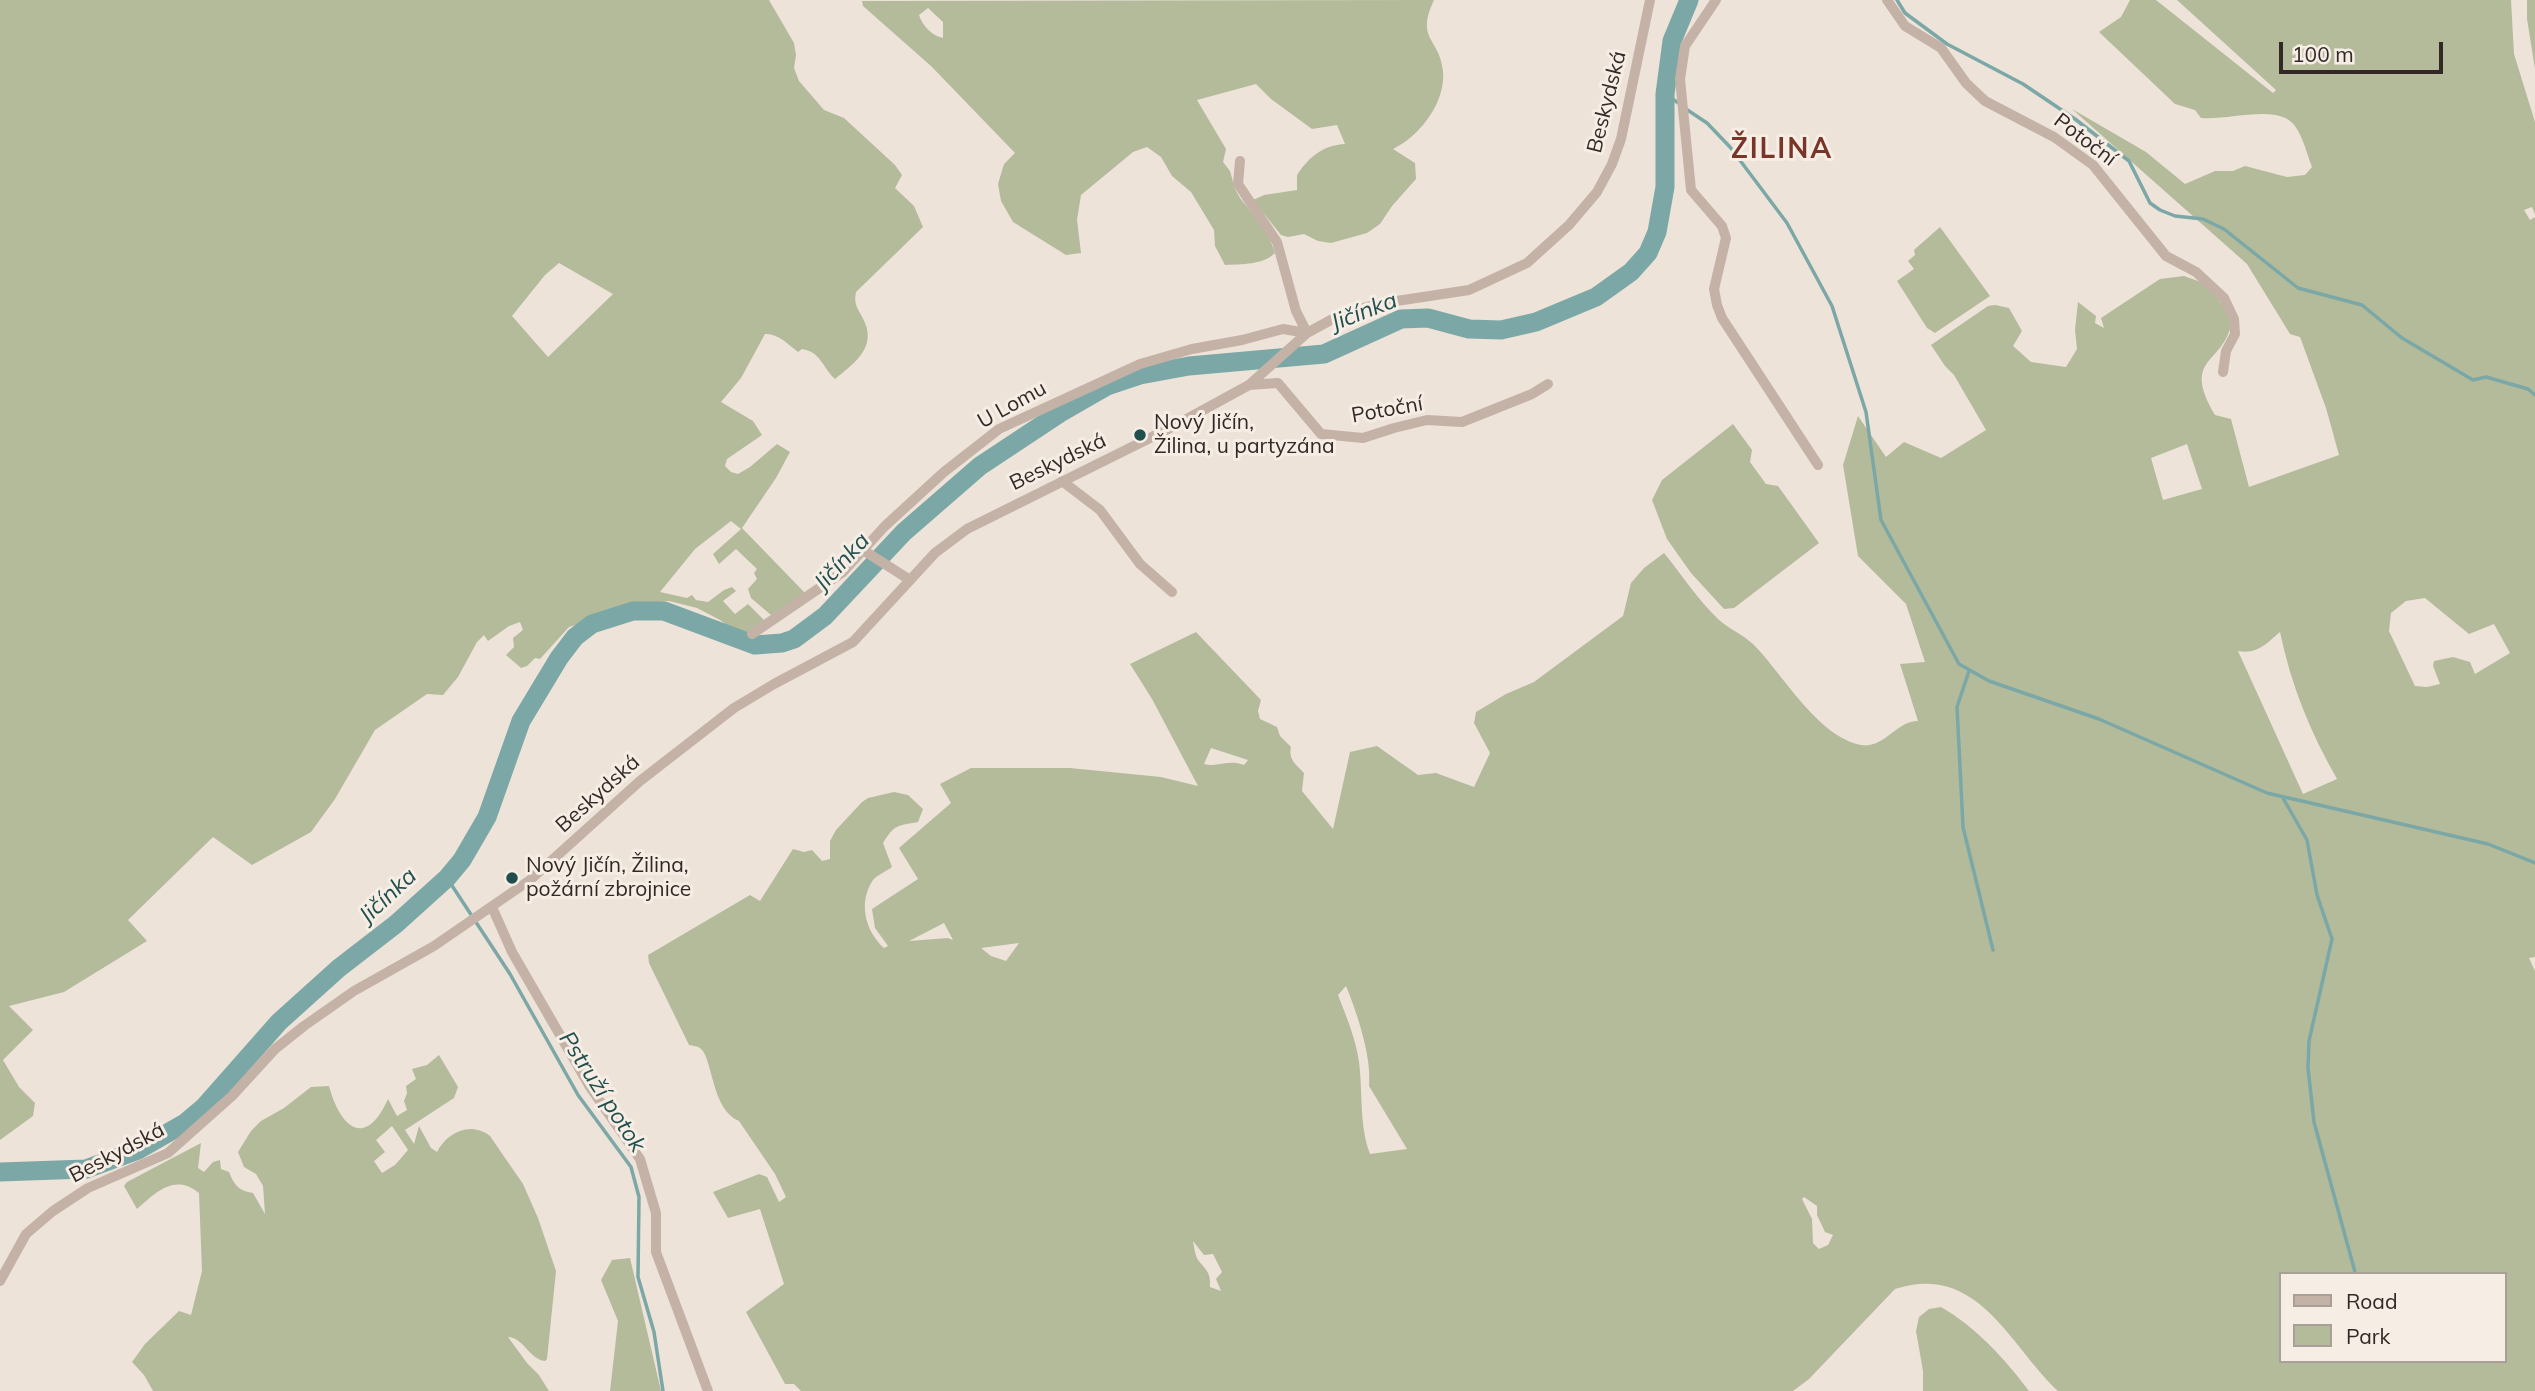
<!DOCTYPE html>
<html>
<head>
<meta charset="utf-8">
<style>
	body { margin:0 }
	#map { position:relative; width:2535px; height:1391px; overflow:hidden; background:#eee3d9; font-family:Mulish,sans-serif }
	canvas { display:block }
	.legend { position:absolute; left:2279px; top:1272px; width:228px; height:91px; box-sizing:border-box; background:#f6ede5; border:2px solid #a89f99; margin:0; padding:9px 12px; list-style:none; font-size:21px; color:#322927 }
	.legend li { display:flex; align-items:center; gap:14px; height:35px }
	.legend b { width:35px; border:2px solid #a89f99 }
	.scale { position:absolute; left:2279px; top:42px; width:164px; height:32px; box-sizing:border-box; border:4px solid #322927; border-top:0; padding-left:9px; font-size:21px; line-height:24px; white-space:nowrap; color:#322927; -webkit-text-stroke:5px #f6ede5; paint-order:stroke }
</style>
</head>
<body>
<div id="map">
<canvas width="2535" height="1391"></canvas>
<ul class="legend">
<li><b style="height:9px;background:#c5b2a7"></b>Road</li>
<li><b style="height:19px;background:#b3bb9b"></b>Park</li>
</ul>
<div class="scale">100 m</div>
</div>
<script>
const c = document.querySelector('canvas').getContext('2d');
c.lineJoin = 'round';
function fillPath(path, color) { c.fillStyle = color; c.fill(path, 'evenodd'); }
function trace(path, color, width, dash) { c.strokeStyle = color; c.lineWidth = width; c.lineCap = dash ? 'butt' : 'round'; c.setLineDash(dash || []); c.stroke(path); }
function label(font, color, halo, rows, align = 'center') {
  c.font = font + ' Mulish,sans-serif'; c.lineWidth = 6; c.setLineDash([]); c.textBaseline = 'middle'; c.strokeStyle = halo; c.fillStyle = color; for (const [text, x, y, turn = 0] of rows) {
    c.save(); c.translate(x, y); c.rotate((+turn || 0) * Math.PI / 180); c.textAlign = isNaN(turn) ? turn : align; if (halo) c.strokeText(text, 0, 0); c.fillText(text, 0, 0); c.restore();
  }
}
fillPath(new Path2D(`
	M0,0h769l25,43 2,12 -2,13 5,13 25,29 20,8 51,47 7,10 -7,13 19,18 9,21 -67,65c-3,15 4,18 9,31 11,26 -13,42 -30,56 -13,-12 -14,-27 -33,-30l-4,3c-9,-7 -20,-19 -33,-18l-24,44 -20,24 32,19 9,14 -35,24 -2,7 6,6 7,2 12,-7 27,-23 13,8 -14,26 -34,50 64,66 -35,21 -20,-17 -3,-9 9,-10 -3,-6 3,-4 -21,-20 -17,15 -6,-10 28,-25 -10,-8 -36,28 -35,43 27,6 5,-3 4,5 12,2 16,-12 8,-3 4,4 -13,10 12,13 13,-10 17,17 -16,14 -7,2 -22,-17 -23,-12 -28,-7 -29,3 -71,23 -29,32 -5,-1 -8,8 -6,2 -15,-13 8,-8 -1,-9 10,-8 -3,-8 -11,4 -21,15 -4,-6 -7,7 -19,35 -15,18 -16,-1 -52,36 -40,69 -24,33 -59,33 -39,-28 -85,83 19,21 -83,51 -55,14 24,24 -30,30 16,27 16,16 -2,13 -33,24zM559,263l54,31 -65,63 -36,-41 33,-41z
	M1434,0c-19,40 6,38 9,71 3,31 -23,65 -50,78l22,14 1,16 -24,27 -12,18 -13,9 -36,10 -13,-2 -14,-7 -16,3 -7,-2 -28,-35 11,-5 33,-5v-15c12,-18 26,-30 48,-31l-8,-19 -25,4 -41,-30 -15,-15 -59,16 29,49 -3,13 7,9 5,18 5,9 27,33 8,22c-12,12 -33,11 -50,12l-10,-19 -1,-16 -23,-38 -19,-16 -11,-19 -14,-10 -14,5 -52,43 -4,25 4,33 -15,2 -53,-33 -12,-21 -3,-17 6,-20 11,-11 -84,-87 -68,-60 -1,-5zM928,8l15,14v16c-11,-2 -21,-13 -24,-23z
	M2130,0h26l117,93 3,-3 -99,-90h334l3,54 21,68v92l-3,-7 -8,3 6,10 5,-3v740l-6,1 6,13v420h-477c-49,-46 -80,-129 -163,-102l-86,90 -16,12h-992l-7,-7h-9l-39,-72 38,-28 -24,-75 -32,9 -15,-26 46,-18 8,3 12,25 7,-5 -11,-23 -36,-53c-28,-11 -26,-64 -39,-73 -3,-2 -7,-2 -11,-3l-40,-82 -1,-8 102,-60 10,6 33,-52 11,3 8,-2 10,11 8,-2v-18l6,-11 26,-28 6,-4 26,-6 14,3 15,14 -5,13c-21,4 -23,2 -35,21l9,24c-5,4 -15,8 -19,13 -15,22 -8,51 11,68l4,-2 -13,-18 -3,-19 46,-30 -19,-31 52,-45 -11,-19 31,-16h99l91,9 37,9 -46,-87 -22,-35 66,-32 65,68 -3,11 2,8 17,8 3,9 11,11c-3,13 6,18 13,26l-2,18 31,38 17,-77 27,-6 41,29 18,-2 38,14 16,-34 -16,-30 2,-11 30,-18 28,-12 89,-66 8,-33 13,-15 20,-15c18,22 34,47 54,66 11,10 24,15 35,25 30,30 64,92 108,101 23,4 35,-24 57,-24l-18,-57 25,-2 -19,-58 -48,-48 -15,-91 15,-49 28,41 18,-15 37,16 45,-28 -32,-55 -9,-9 -14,-21 57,-39 7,-1 14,3 13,23 -9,15 18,16 35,5 11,-18 -2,-19 3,-28 18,14 -1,7 9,5 -3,-10 59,-39 24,-3 25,9 23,35c-7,46 -52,35 -17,95l16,4 18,68 90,-32 -13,-47 -26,-71 -10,-3 -43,-70 -175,-155 74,43 39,32 30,-13h18l12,-5 42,11 18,-2 7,-8c-5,-13 -9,-30 -17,-41 -17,-23 -66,-5 -94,-8l-6,-8 -20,-6 -76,-72 22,-15zM2187,444l15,45 -39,11 -12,-42zM2425,598l44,36 25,-10 16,29 -35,21 -5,-12 -17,-5 -19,4 -1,5 7,18 -13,3 -12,-1 -26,-55 2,-18 15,-12zM2280,632c11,53 30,100 57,147l-34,15 -65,-143c19,4 29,-8 42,-19zM1211,748l37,12 -4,5c-16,-6 -26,3 -40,-1zM944,923l9,17 -5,-2 -39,3zM1019,943l-13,18 -15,-5 -10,-8zM1346,986c11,27 26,71 23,100l38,63 -37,5c-11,-30 -7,-61 -11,-92 -3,-23 -13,-46 -21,-67zM1804,1197l13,9v9l8,17 8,3 -5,10 -9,4 -6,-6 -1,-24 -10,-20zM1193,1241l11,14 9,-1 9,18 -6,7 5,12 -11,-4c1,-15 -4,-17 -12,-27 -3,-5 -4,-14 -5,-19zM2281,1274h224v87h-224z
	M2527,0h8v69l-8,-50z
	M1940,227l50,69 -55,37 -8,-5 -30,-47 17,-12 -6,-8 7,-6 -1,-5z
	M1733,424l19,26 -2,12 16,22 12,2 41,57 -85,65 -10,1 -33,-36 -24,-34 -15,-39 10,-20z
	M439,1055l19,32 -4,11 -49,32 9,14 5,-18 12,22 6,4c10,-20 34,-31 53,-16l33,48 15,34 18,53 -9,88 -2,2c-16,-2 -22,-24 -37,-24l19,26 12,12 10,16h-396l-9,-16 -12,-13 13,-18 34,-33 12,4 11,-44 -3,-78c-24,-20 -43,-1 -62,16l-13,-23 3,-4 74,-39 -3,25 6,4 9,-10 7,-2 1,9 8,3c5,13 10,19 24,21l12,21 -2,-28 -7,-12 -12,-7 -6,-15 13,-21 10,-10 23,-13 27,-21 18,-1c11,41 36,64 59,13l9,17 10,-6 -3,-9 3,-8 -1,-7 10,-7 -4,-10 15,-4zM392,1126l16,24 -13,15 -13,8 -8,-12 11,-9 -9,-12z
	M630,1258l31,133h-51l8,-70 -17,-41 11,-20z
	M1941,1307c35,20 64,52 88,84h-106v-20l-7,-40 3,-14 10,-8z`), '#b3bb9b');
trace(new Path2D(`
	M1897,0l8,13 42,31 76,40 52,35 54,42 21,42 10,7 15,6 28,3 21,10 74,59 64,17 40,33 71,42 13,-3 42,12 7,6
	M1665,94l15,10
	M1686,109l21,14 23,24 57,76 45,83 34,106 15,108 78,144 30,17 110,38 168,74 221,51 47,19
	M1969,671l-12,36 6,120 30,123
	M2283,798l24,42 10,55 15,44 -23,102 -1,27 6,54 41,150
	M447,878l63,96 68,121 53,72 8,30 -1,80 16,55 9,59`), '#7ba8a6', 3.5);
trace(new Path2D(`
	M0,1172l86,-3 52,-19 47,-27 19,-16 75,-85 60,-54 57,-44 51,-46 15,-18 25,-43 34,-96 38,-63 16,-21 17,-13 41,-13h31l91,34 27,-2 12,-4 31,-23 79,-84 76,-66 80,-53 47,-27 33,-11 49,-9 135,-12 77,-35 27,-1 41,11 32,1 35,-8 60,-25 35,-25 17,-19 9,-21 8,-45v-93l7,-53 17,-41`), '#7ba8a6', 19);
trace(new Path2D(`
	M1716,0l-31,46 -5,33 11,111 31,36 4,12 -12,51 3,16 5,13 96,147
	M1887,0l18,26 36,22 25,35 19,18 69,36 39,28 73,91 30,16 28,26 10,21 1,15 -9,17 -3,21
	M1240,161l-2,23 39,58 19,69 11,22
	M1249,385l29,-2 43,51 42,4 31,-10 33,-8 35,2 70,-28 16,-10
	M1062,481l38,29 40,54 32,28
	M863,550l47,30
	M752,634l91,-62 42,-46 59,-54 55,-43 141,-65 52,-15 50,-9 41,-11 24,4
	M492,907l20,45 78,135 50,72 16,54v39l52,139
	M0,1281l26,-47 27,-23 35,-23 80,-35 64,-57 43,-47 29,-23 50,-35 80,-45 96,-66 110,-99 94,-73 40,-24 79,-42 82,-89 32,-24 207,-103 75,-41 58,-52 33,-18 37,-11 92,-14 58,-27 42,-38 28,-33 15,-28 9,-25 29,-139`), '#c5b2a7', 10);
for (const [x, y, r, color] of [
	[1140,435,7,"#214f4e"],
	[512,878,7,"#214f4e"]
]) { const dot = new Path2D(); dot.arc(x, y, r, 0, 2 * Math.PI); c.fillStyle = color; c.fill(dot); trace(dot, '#f6ede5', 2.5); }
label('21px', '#322927', '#f6ede5', [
	["Beskydská",1607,102,-76],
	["Potoční",2085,140,37],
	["U Lomu",1012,405,-29],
	["Potoční",1387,410,-10],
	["Beskydská",1058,462,-26],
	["Beskydská",598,794,-42],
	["Beskydská",117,1153,-28]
]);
label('21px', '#322927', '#f6ede5', [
	["Nový Jičín,",1154,423],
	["Žilina, u partyzána",1154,447],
	["Nový Jičín, Žilina,",526,866],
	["požární zbrojnice",526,890]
], 'left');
label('italic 23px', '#214f4e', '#f6ede5', [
	["Jičínka",1364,312,-21],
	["Jičínka",842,562,-47],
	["Jičínka",388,896,-43],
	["Pstruží potok",602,1092,57]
]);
c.letterSpacing = '2px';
label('bold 28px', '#783528', '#f6ede5', [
	["ŽILINA",1782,150]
]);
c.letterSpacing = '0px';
</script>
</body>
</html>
